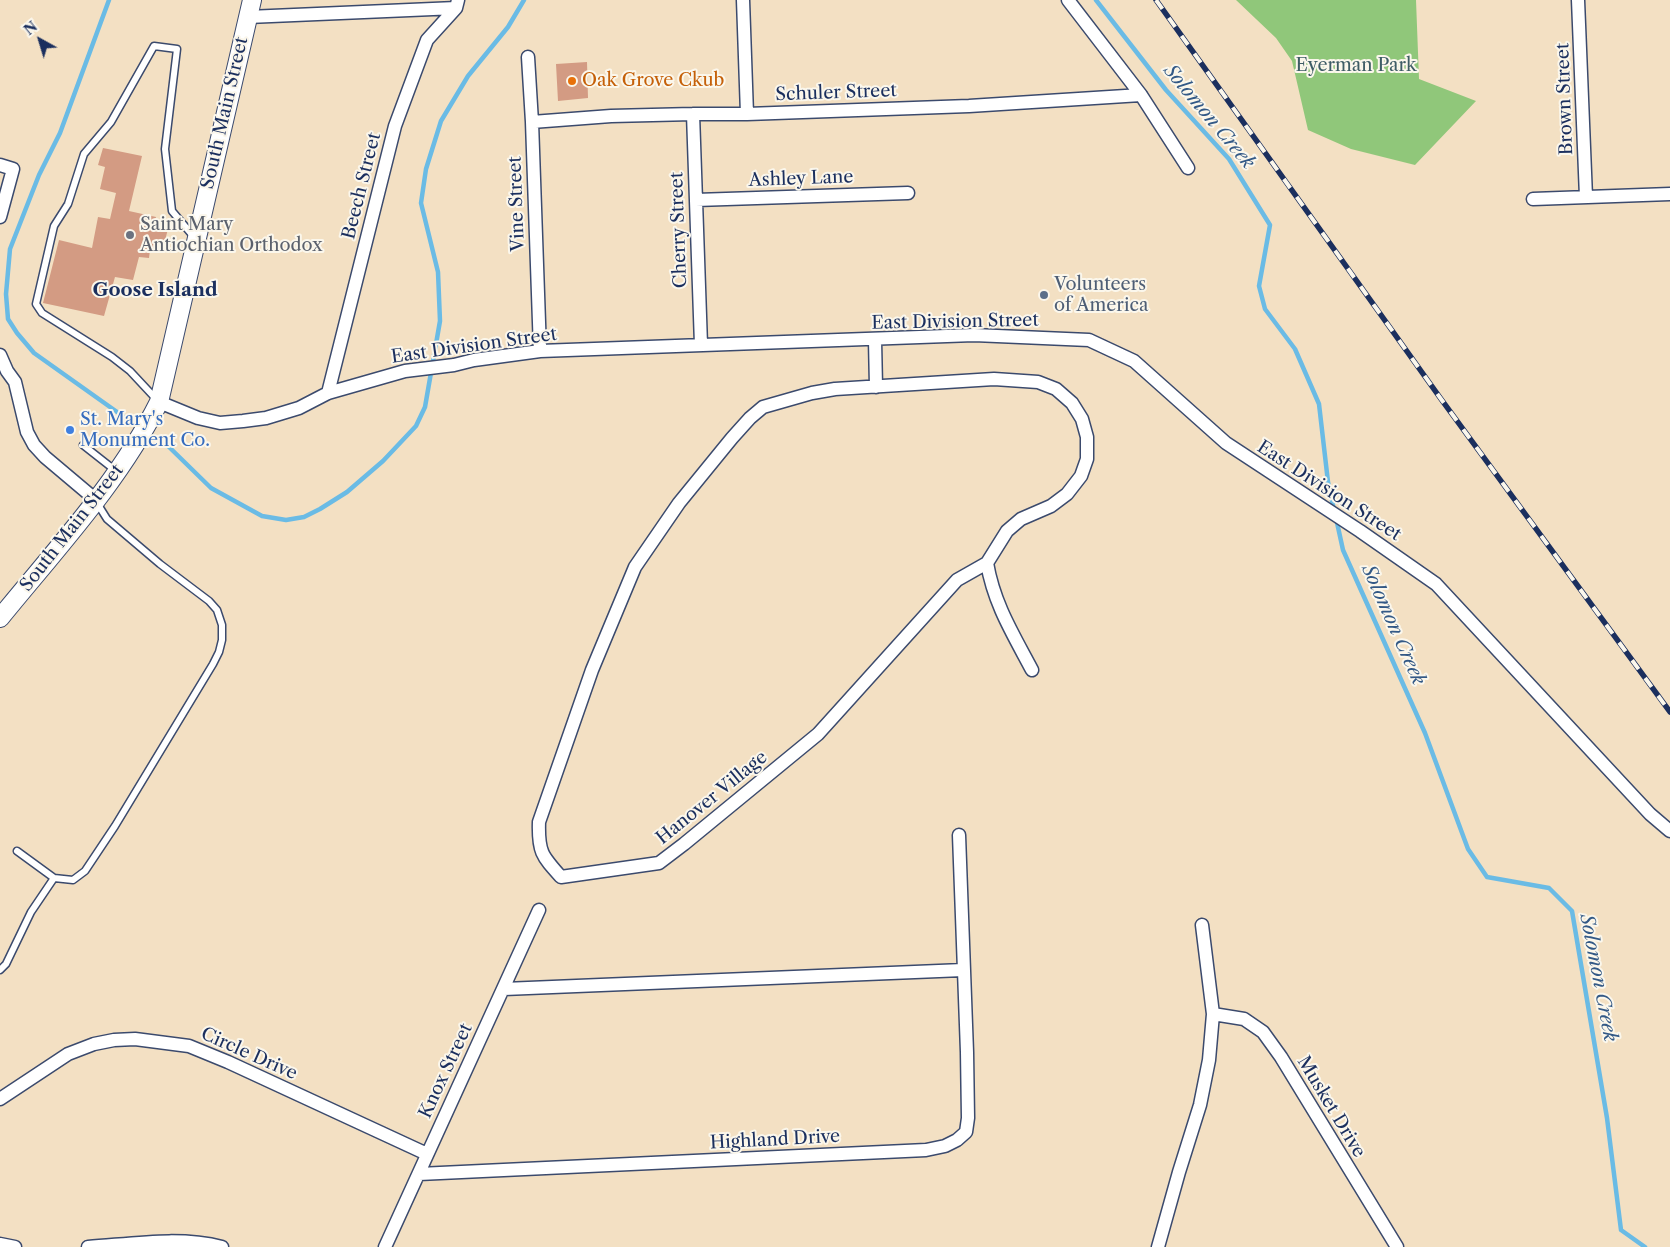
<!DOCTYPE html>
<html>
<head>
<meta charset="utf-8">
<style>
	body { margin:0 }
	#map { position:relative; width:1670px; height:1247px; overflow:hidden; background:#f3e0c3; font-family:"Libre Caslon Text",serif }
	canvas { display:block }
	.north { position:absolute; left:15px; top:15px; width:50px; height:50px; -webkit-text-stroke:4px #fbf7ec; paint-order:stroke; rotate:321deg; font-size:14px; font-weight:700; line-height:20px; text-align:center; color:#1b2f5e }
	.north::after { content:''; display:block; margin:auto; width:18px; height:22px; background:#1b2f5e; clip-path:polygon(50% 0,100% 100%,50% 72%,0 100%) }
</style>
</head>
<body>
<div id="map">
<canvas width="1670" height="1247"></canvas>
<div class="north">N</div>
</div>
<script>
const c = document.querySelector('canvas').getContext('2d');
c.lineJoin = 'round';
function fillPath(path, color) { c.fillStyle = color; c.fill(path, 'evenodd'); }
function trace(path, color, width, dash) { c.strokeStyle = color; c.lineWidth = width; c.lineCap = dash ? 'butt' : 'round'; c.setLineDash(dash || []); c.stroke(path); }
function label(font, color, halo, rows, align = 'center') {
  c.font = font + ' "Libre Caslon Text",serif'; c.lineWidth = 4; c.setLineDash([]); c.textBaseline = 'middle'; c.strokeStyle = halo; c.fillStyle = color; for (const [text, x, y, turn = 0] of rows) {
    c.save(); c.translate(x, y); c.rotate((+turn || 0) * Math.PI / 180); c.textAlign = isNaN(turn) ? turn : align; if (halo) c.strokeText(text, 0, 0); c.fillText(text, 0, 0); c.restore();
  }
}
fillPath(new Path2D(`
	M1236,0h180l3,79 57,22 -61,64 -64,-16 -43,-19 -16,-69 -16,-23z`), '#90c77a');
trace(new Path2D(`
	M109,0l-49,133 -21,42 -29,74 -4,45 2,25 9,14 17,20 107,76
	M1096,0l70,90 63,69 41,66 -11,61 6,23 30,40 24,55 9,78 6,28
	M147,433l20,12 44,43 51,28 24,4 18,-3 16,-8 27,-17 36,-31 33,-35 9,-19 15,-86 -2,-49 -17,-69 5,-34 15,-48 27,-45 40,-49 16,-27
	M1336,518l7,32 82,183 43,116 19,28 62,11 23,23 35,207 14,112 24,17`), '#6abbe5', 4.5);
fillPath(new Path2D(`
	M587,62l1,36 -30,3 -2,-37z
	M103,148l39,8 -13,55 27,6 -2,9 14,3 -6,23 -12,-2 -1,8 -10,-1 -6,23 -18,-3 -11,39 -61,-13 16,-63 33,8 6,-31 12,2 6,-26 -16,-4 5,-22 -7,-2z`), '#d39b83');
const lane = new Path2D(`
	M158,401l-28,-30 -18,-14 -70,-44 -6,-9 18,-78 14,-22 16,-50 27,-32 43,-76 23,3 -12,100 7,62 22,26
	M83,445l33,26
	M54,878l19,2 12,-9 30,-45 98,-162 6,-12 3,-12v-15l-5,-15 -8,-9 -49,-37 -53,-45 -10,-16
	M0,970l6,-6 25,-52 23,-34 -37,-27`);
const street = new Path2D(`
	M743,0l4,114
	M1068,0l73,95 47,73
	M1578,0l8,197
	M248,17l208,-9
	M528,57l4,65 8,229
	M693,114l8,231
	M532,122l79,-6 82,-2h54l222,-8 172,-11
	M0,165l13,4 -13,48
	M1533,199l137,-5
	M696,200l212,-7
	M875,340l1,47
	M0,355l7,16 8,11 12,50 7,13 11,12 51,43
	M994,379l44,3 18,7 16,14 10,16 5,18v22l-6,17 -14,18 -16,12 -30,13 -14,12 -20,32 -30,17 -139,154 -134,110 -25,19 -98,14c-19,-21 -23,-25 -22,-55l53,-152 43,-103 44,-64 53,-65 18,-20 13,-11 49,-14 23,-4z
	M328,393l67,-267 32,-86 29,-32 2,-8
	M159,402l39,16 22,5 23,-2 23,-3 33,-10 29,-15 77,-22 49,-6 20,-5 66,-9 434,-16 115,5 45,21 92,82 134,88 76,53 214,230 20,17
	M987,563c7,41 26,71 45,107
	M504,989l459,-19
	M1213,1014l31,5 19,13 18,25 116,190
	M0,1099l68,-45 26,-10 20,-4 21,-1 54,7 39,16 199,92
	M419,1174l507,-24 19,-4 12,-6 9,-8 2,-14 -1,-66 -8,-217
	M0,1244l15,3
	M88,1247c44,-3 91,-11 134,0
	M385,1247l154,-337
	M1158,1247l21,-75 21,-67 9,-45 4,-46 -11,-89`);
const secondary = new Path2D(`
	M0,618c56,-69 119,-136 159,-216l93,-402`);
trace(lane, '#3b4a6d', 9);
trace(street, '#3b4a6d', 15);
trace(secondary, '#3b4a6d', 20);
trace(lane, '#fff', 6);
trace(street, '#fff', 12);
trace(secondary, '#fff', 18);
const rail = new Path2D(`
	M1156,0l285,399 229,313`);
trace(rail, '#1b2f5e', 5.5);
trace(rail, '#fbf7ec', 4, [11]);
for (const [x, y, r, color] of [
	[572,81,5,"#e8710a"],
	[130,235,5,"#6b7280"],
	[1044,295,5,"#5c6f8a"],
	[70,430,5,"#3f7fe0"]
]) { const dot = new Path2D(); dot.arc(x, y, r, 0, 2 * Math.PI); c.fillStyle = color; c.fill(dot); trace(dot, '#fbf7ec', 2); }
label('18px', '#3e5d66', '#fbf7ec', [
	["Eyerman Park",1356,66]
]);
label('18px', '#c56008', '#fbf7ec', [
	["Oak Grove Ckub",582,81]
], 'left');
label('18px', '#1b2f5e', '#fbf7ec', [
	["Schuler Street",836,93,-2],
	["Brown Street",1565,99,-92],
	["South Main Street",225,113,-77],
	["Ashley Lane",801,179,-2],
	["Beech Street",362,186,-76],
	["Vine Street",517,204,-92],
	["Cherry Street",679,230,-92],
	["East Division Street",955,322,-1],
	["East Division Street",474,346,-8],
	["East Division Street",1329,491,33],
	["South Main Street",72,528,-52],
	["Hanover Village",712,798,-39],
	["Circle Drive",249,1054,24],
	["Knox Street",446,1071,-65],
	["Musket Drive",1331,1107,59],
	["Highland Drive",775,1140,-3]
]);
label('18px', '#5b616d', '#fbf7ec', [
	["Saint Mary",140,225],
	["Antiochian Orthodox",140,246]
], 'left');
label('18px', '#4e5e75', '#fbf7ec', [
	["Volunteers",1054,285],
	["of America",1054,306]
], 'left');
label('18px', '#366cbe', '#fbf7ec', [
	["St. Mary's",80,420],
	["Monument Co.",80,441]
], 'left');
label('italic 19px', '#335986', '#fbf7ec', [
	["Solomon Creek",1209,117,50],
	["Solomon Creek",1393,625,66],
	["Solomon Creek",1598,978,79]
]);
label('bold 19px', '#1b2f5e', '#fbf7ec', [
	["Goose Island",155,291]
]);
</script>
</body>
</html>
